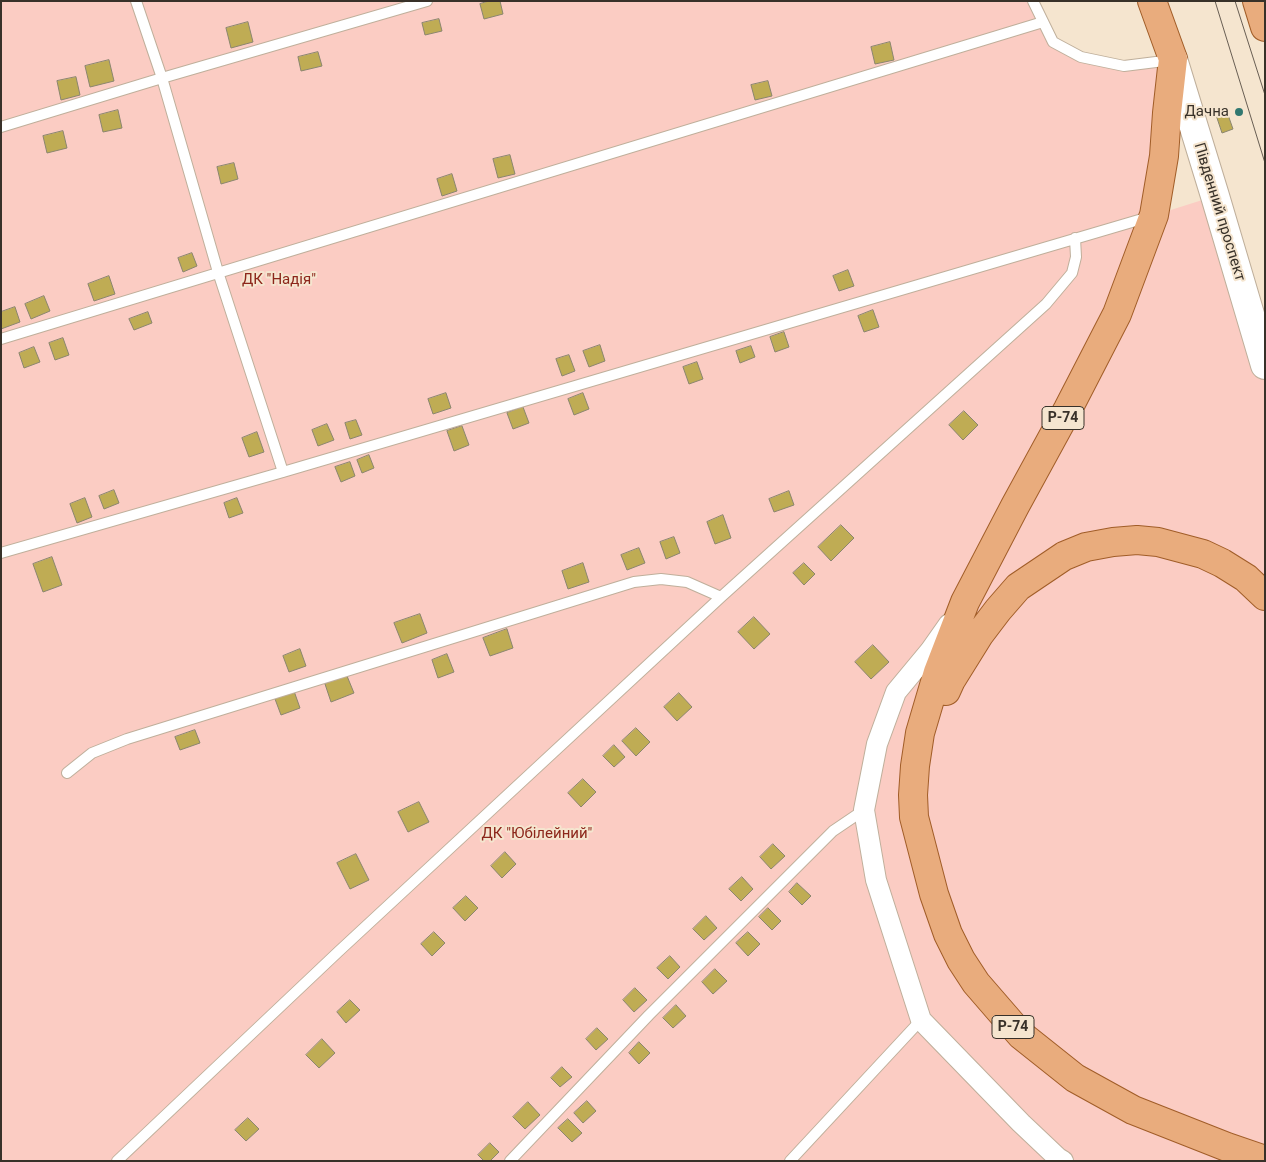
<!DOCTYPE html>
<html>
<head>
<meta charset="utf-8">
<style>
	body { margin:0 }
	#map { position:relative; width:1266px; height:1162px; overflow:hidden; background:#f5e5cf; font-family:Roboto,sans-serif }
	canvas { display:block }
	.frame { position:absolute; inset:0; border:2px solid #383129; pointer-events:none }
</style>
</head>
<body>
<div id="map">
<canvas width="1266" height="1162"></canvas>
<div class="frame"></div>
</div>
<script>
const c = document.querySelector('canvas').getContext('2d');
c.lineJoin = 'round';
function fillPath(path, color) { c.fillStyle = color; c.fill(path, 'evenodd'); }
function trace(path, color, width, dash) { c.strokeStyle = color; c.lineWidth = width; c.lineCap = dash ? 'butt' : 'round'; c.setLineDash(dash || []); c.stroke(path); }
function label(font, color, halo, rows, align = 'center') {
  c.font = font + ' Roboto,sans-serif'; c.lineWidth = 4; c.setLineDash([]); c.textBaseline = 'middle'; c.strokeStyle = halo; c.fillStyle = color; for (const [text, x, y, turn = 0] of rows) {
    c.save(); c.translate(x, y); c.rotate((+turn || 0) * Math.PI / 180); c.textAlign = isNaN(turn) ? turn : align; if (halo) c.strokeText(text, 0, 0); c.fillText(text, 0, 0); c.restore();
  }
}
fillPath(new Path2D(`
	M1,1h1032l20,41 28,15 43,9 49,-7 -18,156 60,-19 50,169v796h-1264z`), '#fbccc3');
const building = new Path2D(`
	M489,1h11l3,13 -19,5 -4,-15z
	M439,19l3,12 -17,4 -3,-12z
	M248,22l5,20 -22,6 -5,-20z
	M890,42l4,18 -19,4 -4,-17z
	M318,52l4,14 -21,5 -3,-14z
	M109,60l5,21 -24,6 -5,-21z
	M76,77l4,18 -19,5 -4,-19z
	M768,81l4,15 -17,4 -4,-15z
	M1226,109l7,20 -11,4 -7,-21z
	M118,110l4,18 -19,4 -4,-17z
	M63,131l4,17 -20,5 -4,-17z
	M510,155l5,19 -17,4 -5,-19z
	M234,163l4,16 -17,5 -4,-17z
	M452,174l5,17 -15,5 -5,-17z
	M192,253l5,13 -14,6 -5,-14z
	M848,270l6,16 -15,5 -6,-15z
	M109,276l6,18 -21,7 -6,-17z
	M44,296l6,15 -19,8 -6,-15z
	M15,307l5,15 -19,7v-17z
	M873,310l6,17 -15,5 -6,-16z
	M148,312l4,11 -18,7 -5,-11z
	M784,332l5,15 -14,5 -5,-15z
	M63,338l6,17 -14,5 -6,-17z
	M600,345l5,16 -16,6 -6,-16z
	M751,346l4,11 -15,6 -4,-12z
	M34,347l6,15 -16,6 -5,-15z
	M569,355l6,16 -13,5 -6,-17z
	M697,362l6,17 -14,5 -6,-17z
	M446,393l5,15 -18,6 -5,-15z
	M583,393l6,16 -15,6 -6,-16z
	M523,407l6,16 -16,6 -6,-16z
	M964,411l14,14 -15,15 -14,-15z
	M356,420l6,15 -12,4 -5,-16z
	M327,424l7,16 -16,6 -6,-16z
	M462,426l7,19 -15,6 -7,-20z
	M257,432l7,20 -15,5 -7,-19z
	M369,455l5,13 -12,5 -5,-13z
	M350,462l5,14 -14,6 -6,-15z
	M114,490l5,13 -15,6 -5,-13z
	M789,491l5,14 -20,7 -5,-13z
	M85,498l7,19 -15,6 -7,-19z
	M237,498l6,15 -14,5 -5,-15z
	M723,515l8,23 -16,6 -8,-22z
	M841,525l13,13 -23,23 -13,-14z
	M674,537l6,16 -14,6 -6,-17z
	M639,548l6,15 -18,7 -6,-15z
	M52,557l10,28 -19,7 -10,-28z
	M583,563l6,19 -21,7 -6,-18z
	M804,563l11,11 -11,11 -11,-12z
	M420,614l7,19 -25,10 -8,-20z
	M754,617l16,17 -16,15 -16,-17z
	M507,629l6,19 -23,8 -7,-18z
	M873,645l16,17 -18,17 -16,-17z
	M300,649l6,17 -17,6 -6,-16z
	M447,654l7,18 -16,6 -6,-18z
	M347,676l7,17 -23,9 -6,-18z
	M294,691l6,17 -19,7 -6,-16z
	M679,693l13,14 -15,14 -13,-14z
	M636,728l14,14 -14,14 -14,-15z
	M195,730l5,13 -20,7 -5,-13z
	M614,745l11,12 -11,10 -11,-11z
	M583,779l13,13 -15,15 -13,-14z
	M419,802l10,20 -21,10 -10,-20z
	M773,844l12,12 -14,13 -11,-12z
	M505,852l11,12 -14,14 -11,-12z
	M356,854l13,26 -19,9 -13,-26z
	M742,877l11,12 -12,12 -12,-12z
	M797,883l14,13 -9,9 -13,-13z
	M466,896l12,12 -13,13 -12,-13z
	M768,908l13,13 -9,9 -13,-13z
	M706,916l11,12 -13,12 -11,-11z
	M434,932l11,11 -13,13 -11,-12z
	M748,932l12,12 -12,12 -12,-13z
	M670,956l10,11 -12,12 -11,-11z
	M715,969l12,12 -14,13 -11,-12z
	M635,988l12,12 -13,12 -11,-12z
	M350,1000l10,10 -14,13 -9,-11z
	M676,1005l10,11 -13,12 -10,-10z
	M597,1028l11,11 -12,11 -10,-11z
	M322,1039l13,14 -16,15 -13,-13z
	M639,1042l11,11 -11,11 -10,-11z
	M562,1067l10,10 -12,10 -9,-9z
	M587,1101l9,10 -13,12 -9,-10z
	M528,1102l12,13 -15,14 -12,-12z
	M248,1118l11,11 -13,12 -11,-11z
	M568,1119l14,14 -10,9 -14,-14z
	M490,1143l9,9 -9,9h-6l-6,-6z`);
fillPath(building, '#bfac54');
trace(building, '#8b866f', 1);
const service = new Path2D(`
	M136,1l26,77 56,194 65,200
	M1033,1l20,41 28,15 43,9 48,-6
	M1,127l161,-49 265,-77
	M1,339l1042,-317
	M1,553l282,-81 866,-255
	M67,773l25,-20 35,-14 507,-157 27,-3 26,3 34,15
	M117,1161l221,-209 383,-355 325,-293 26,-31 4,-16 -1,-19
	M510,1161l139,-146 184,-184 31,-21
	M790,1161l131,-141`);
const minor = new Path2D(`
	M949,624l-19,27 -34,41 -19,52 -13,66 12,70 45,140 100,103 37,35 5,3`);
const secondary = new Path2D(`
	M1173,59l42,137 50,169`);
const primary = new Path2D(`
	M1152,1l21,58 -6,54 -3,43 -10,59 -37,99 -49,95 -53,97 -50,96 -27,70 -18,61 -5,33 -2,29 1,22 20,77 14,40 13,26 15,23 45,52 54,43 58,32 94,37 38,13
	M1257,1l8,26
	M946,691l5,-11 28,-45 19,-25 20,-23 46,-31 22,-9 27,-5 24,-2 21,2 45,12 19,9 24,15 19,18`);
trace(service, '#bfaf9b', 12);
trace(minor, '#bfaf9b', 22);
trace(secondary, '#bfaf9b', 30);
trace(primary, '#a15d28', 30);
trace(service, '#fff', 10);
trace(minor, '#fff', 20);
trace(secondary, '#fff', 28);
trace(primary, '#e9ac7d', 28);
trace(new Path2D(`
	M1215,1l50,162
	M1235,1l30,94`), '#685e53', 1);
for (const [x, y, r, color] of [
	[1239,112,5,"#317870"]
]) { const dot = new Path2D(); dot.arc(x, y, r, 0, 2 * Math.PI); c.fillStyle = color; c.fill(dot); trace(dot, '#f5e5cf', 2); }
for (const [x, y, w] of [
	[1063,418,42],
	[1013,1027,42]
]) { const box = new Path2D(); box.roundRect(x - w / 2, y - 11.5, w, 23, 4); c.fillStyle = '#f5e5cf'; c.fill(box); trace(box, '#383129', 1); }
label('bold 14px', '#383129', null, [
	["Р-74",1063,418],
	["Р-74",1013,1027]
]);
label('15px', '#383129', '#f5e5cf', [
	["Дачна",1229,112]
], 'right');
label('15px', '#383129', '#f5e5cf', [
	["Південний проспект",1219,212,73]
]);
label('15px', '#8c261a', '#f5e5cf', [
	["ДК \"Надія\"",279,280],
	["ДК \"Юбілейний\"",537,834]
]);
</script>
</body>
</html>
